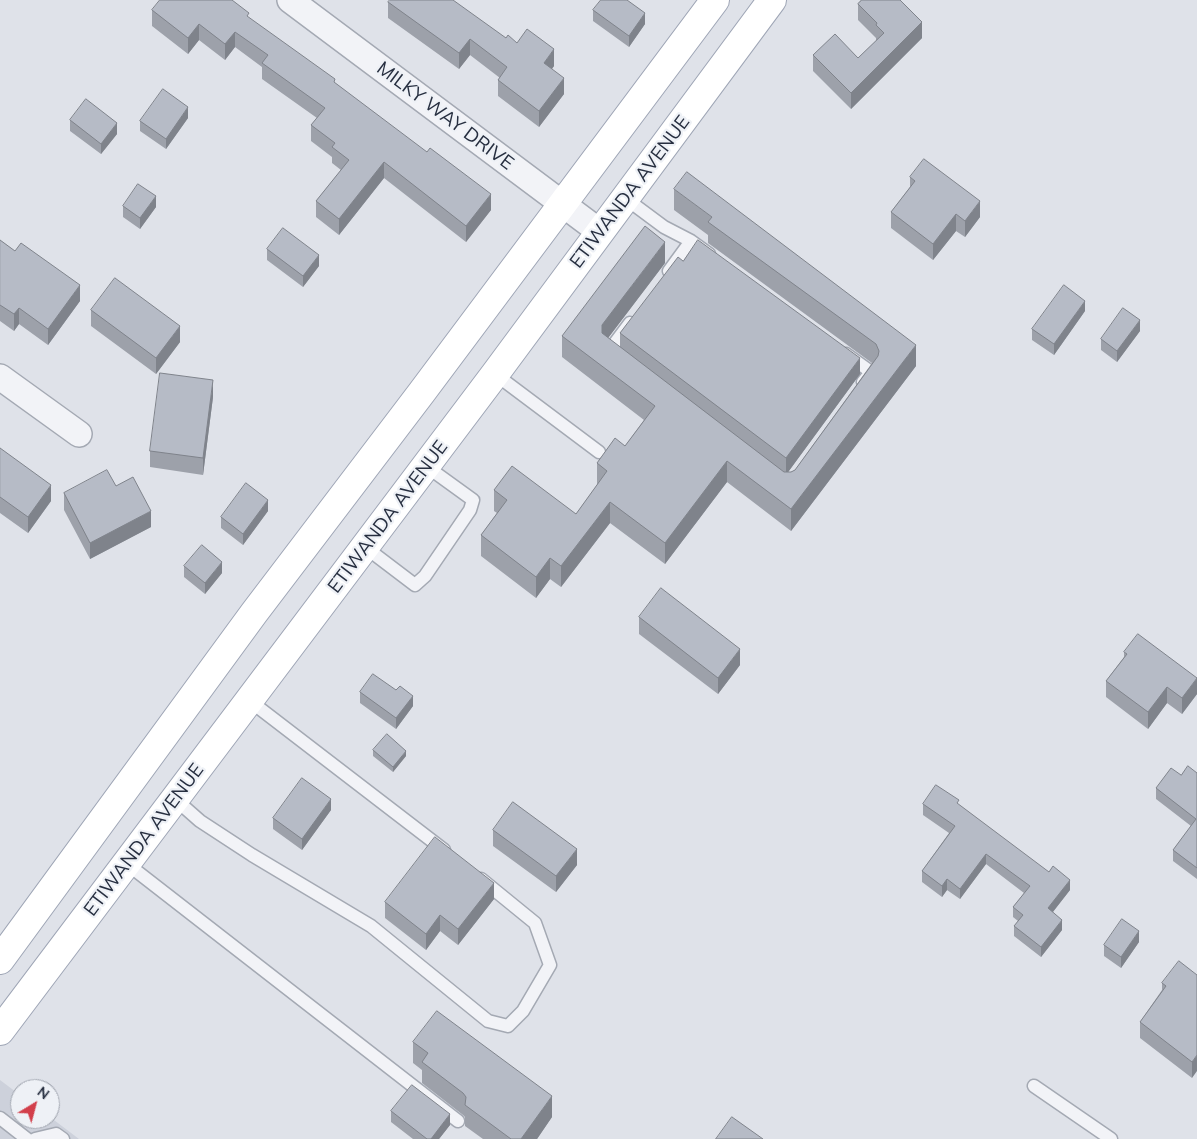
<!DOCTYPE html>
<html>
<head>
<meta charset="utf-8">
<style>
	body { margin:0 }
	#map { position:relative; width:1197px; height:1139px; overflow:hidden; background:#dfe2e9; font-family:Mulish,sans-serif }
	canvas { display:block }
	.north { position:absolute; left:10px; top:1079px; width:50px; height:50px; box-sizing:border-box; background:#eef1f6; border:1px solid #9ea3ad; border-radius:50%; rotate:37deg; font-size:14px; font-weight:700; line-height:20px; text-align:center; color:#272f40 }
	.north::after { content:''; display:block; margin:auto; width:18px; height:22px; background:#d23f4b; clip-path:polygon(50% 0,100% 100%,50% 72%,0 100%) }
</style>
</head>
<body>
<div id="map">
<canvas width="1197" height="1139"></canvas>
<div class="north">N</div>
</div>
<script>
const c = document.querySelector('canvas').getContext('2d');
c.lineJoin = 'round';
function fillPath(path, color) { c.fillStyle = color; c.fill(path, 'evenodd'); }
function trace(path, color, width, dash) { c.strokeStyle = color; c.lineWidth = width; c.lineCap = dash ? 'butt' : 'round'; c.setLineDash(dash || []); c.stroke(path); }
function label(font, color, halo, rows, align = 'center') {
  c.font = font + ' Mulish,sans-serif'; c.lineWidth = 4.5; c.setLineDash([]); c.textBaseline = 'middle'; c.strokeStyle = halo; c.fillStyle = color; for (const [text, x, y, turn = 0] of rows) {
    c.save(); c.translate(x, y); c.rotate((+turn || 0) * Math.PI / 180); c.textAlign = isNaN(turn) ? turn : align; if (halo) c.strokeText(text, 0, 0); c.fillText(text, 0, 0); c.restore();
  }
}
fillPath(new Path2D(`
	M0,1080l20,15v24h30v-2l29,22h-79z`), '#cdd1db');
const lane = new Path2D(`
	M625,198l39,29 27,14 18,13
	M669,271l22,-30
	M846,354l25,18 -8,10
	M615,355l-6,-4 21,-28
	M495,374l104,78
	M365,547l50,38 10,-9 45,-66 3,-10 -47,-34
	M250,701l194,149
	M175,799l25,22 52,34 119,71 117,95 20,5 15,-15 27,-46 -15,-42 -54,-44
	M126,863l332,258
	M1034,1086l77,53
	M0,1118l27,21
	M35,1139l21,-5 7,5`);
const street = new Path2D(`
	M290,0l310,232
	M0,377l79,57`);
const primary = new Path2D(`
	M0,960l254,-347 168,-221 293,-392
	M0,1031l495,-657 277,-374`);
trace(lane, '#a4a9b3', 15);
trace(street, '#a4a9b3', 28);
trace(primary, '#9ea5b5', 30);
trace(lane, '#f2f3f7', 12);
trace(street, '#f2f3f7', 25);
trace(primary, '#fff', 28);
fillPath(new Path2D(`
	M861,0h39l22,38 -71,71 -38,-38v-16l45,3 18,-17v-3l-18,-18v-16z
	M388,2l118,36 11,5 37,23 -2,3 12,25 -25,33 -41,-31v-16l2,-2 -30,-23 -11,14 -71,-51z
	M152,10l97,8 86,65 156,127 -25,32 -82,-64 -45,57 -23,-18v-16l25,-31 -9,-7v-6l-21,-16v-16l6,-7 -55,-39v-12l-27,-20 -10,13 -26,-20 -11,14 -36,-28z
	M593,10l52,14 -16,23 -36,-26z
	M188,118l-22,31 -26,-18v-10z
	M70,120l47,14 -16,20 -31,-23z
	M910,177l70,40 -15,20 -9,-6 -23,29 -42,-32v-16l19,-25z
	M674,189l242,177 -125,165 -64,-49 -62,82 -55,-41 -49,64 -11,-8 -14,19 -55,-42v-21l16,-22 -3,-2v-21l82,24 21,-29v-22l28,-17 19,-26 -82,-63v-21l103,-73 -57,75 12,10v-15l63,-72 177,113 -72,98h3l4,-2 77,-107 -164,-120v-8l-34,-25z
	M123,206l33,1 -16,22 -17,-12z
	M0,240l80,61 -32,44 -29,-21 -5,7 -14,-10z
	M267,249l52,17 -16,21 -36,-27z
	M91,310l89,32 -24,32 -65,-48z
	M1085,311l-31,44 -22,-15v-11z
	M1140,331l-23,31 -16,-12v-11z
	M213,397l-10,78 -53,-8v-16z
	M0,448l51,53 -23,32 -28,-20z
	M116,486l35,41 -61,32 -26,-49v-17z
	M268,511l-25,34 -22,-17v-11z
	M184,566l38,7 -17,21 -21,-17z
	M639,617l101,48 -22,29 -79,-60z
	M1124,652l73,42 -15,20 -15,-11 -19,26 -42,-32v-16l18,-24z
	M396,690l17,16 -17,23 -36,-26v-11z
	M373,750l33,6 -13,16 -20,-16z
	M1197,773v106l-24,-18v-11l18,-24 -35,-27v-11l25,-13z
	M923,804l36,1 111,85 -17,22 9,18 -21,27 -27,-21v-10l4,-5 -5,-4v-10l11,-14 -38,-29 -26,35 -13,-9 -5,7 -20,-15v-11l27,-38 -26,-18z
	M331,810l-29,40 -29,-21v-11z
	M493,830l84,35 -21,27 -63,-46z
	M494,899l-36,46 -18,-14 -14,19 -41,-32v-16z
	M1139,942l-18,26 -17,-12v-11z
	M1197,975l-5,103 -52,-40v-16l22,-32v-7z
	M413,1042l139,75 -15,22h-54l-18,-13v-9l-2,-2 -41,-32v-13l-9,-7z
	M391,1111l59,14 -11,14h-26l-22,-17z`), '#9da1aa');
fillPath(new Path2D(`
	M645,13v11l-16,23v-11z
	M922,22v16l-71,71v-16z
	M199,24v16l-11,14v-16z
	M235,32v15l-10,13v-16z
	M470,39v16l-11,14v-16z
	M554,49v17l-10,13v-16z
	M564,78v16l-25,33v-16z
	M188,107v11l-22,31v-10z
	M117,123v11l-16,20v-10z
	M384,162v16l-45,57v-16z
	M491,194v16l-25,32v-16z
	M156,196v11l-16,22v-11z
	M980,201v16l-15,20v-16z
	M956,214v17l-23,29v-16z
	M665,242v21l-63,83v-21z
	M319,255v11l-16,21v-11z
	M80,285v16l-32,44v-16z
	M1085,301v10l-31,44v-11z
	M19,308v16l-5,7v-17z
	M1140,320v11l-23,31v-11z
	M180,326v16l-24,32v-16z
	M916,345v21l-125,165v-22z
	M860,358v16l-74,101v-17z
	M213,380v17l-10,78v-17z
	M727,461v21l-62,82v-21z
	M51,485v16l-23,32v-16z
	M268,500v11l-25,34v-11z
	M610,502v21l-49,64v-21z
	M151,511v16l-61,32v-16z
	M550,558v21l-14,19v-21z
	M222,562v11l-17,21v-11z
	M740,649v16l-22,29v-16z
	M1197,678v16l-15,20v-16z
	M1167,687v16l-19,26v-17z
	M413,696v10l-17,23v-11z
	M406,751v5l-13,16v-5z
	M331,799v11l-29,40v-11z
	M577,849v16l-21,27v-16z
	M986,854v10l-26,35v-10z
	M947,879v11l-5,7v-11z
	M1070,880v10l-22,28v-10z
	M494,883v16l-36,46v-16z
	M440,915v16l-14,19v-16z
	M1062,920v10l-21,27v-10z
	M1139,931v11l-18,26v-11z
	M1197,1055v16l-5,7v-16z
	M552,1096v21l-15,22h-16z
	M450,1114v11l-11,14h-8z`), '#7f838b');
const building = new Path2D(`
	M160,0h72l17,13 -2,3 88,63 -1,3 93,70 3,-4 61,46 -25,32 -82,-64 -45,57 -23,-18 33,-41 -17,-13 3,-4 -24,-18 14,-17 -63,-45 6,-8 -33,-23 -10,12 -26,-20 -11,14 -36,-28z
	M390,0h63l53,38 2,-3 9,8 10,-14 27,20 -10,14 20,15 -25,33 -41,-31 9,-13 -37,-28 -11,14 -71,-51z
	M601,0h26l18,13 -16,23 -36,-26z
	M862,0h38l22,22 -71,71 -38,-38 22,-21 23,24 26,-25 -8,-8 1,-2 -19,-19z
	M163,89l25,18 -22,32 -26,-18z
	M86,99l31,24 -16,21 -31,-24z
	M924,159l56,42 -15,20 -9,-7 -23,30 -42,-32 24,-31 -5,-4z
	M687,172l229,173 -125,164 -64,-48 -62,82 -55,-41 -49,64 -11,-8 -14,19 -55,-42 26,-35 -13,-10 18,-24 64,48 31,-43 -10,-8 18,-25 10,8 30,-40 -93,-70 83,-110 20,16 -63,83v8l182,139h7l4,-2 83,-114 1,-5 -3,-7 -168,-122 4,-5 -38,-28z
	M138,184l18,12 -16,22 -17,-12z
	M283,228l36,27 -16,21 -36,-27z
	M0,240l15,11 6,-8 59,42 -32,44 -29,-21 -5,6 -14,-9z
	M698,240l162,118 -74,100 -166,-125 58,-76 5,4z
	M115,278l65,48 -24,32 -65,-48z
	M1064,285l21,16 -31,43 -22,-15z
	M1123,308l17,12 -23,31 -16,-12z
	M160,373l53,7 -10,78 -53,-7z
	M0,448l51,37 -23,32 -28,-20z
	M107,470l9,16 17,-9 18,34 -61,32 -26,-50z
	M246,483l22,17 -25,34 -22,-17z
	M202,545l20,17 -17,21 -21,-17z
	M661,588l79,61 -22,29 -79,-61z
	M1138,634l59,44 -15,20 -15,-11 -19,25 -42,-31 21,-27 -3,-2z
	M373,674l23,16 4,-4 13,10 -17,22 -36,-26z
	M387,734l19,17 -13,16 -20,-17z
	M1188,766l9,7v95l-24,-18 23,-31 -40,-31 15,-20 10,7z
	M302,778l29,21 -29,40 -29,-21z
	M936,785l23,15 -2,3 92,69 4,-6 17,14 -22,28 14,12 -21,27 -27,-21 9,-11 -10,-8 17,-21 -44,-32 -26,35 -13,-10 -5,7 -20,-15 33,-45 -32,-22z
	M513,802l64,47 -21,27 -63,-46z
	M435,837l59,46 -36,46 -18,-14 -14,19 -41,-32z
	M1122,919l17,12 -18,26 -17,-12z
	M1179,961l18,14v80l-5,7 -52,-40 26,-36 -4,-3z
	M437,1011l115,85 -31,43h-10l-46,-34 1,-8 -3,-4 -41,-31 6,-9 -15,-11z
	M412,1085l38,29 -19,25h-4l-36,-28z
	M732,1117l31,22h-47z`);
fillPath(building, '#b6bbc6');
trace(building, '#7f838b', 1);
label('19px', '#272f40', '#eef1f6', [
	["MILKY WAY DRIVE",445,116,37],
	["ETIWANDA AVENUE",630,192,-53],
	["ETIWANDA AVENUE",388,517,-53],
	["ETIWANDA AVENUE",144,840,-53]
]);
</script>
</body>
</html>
